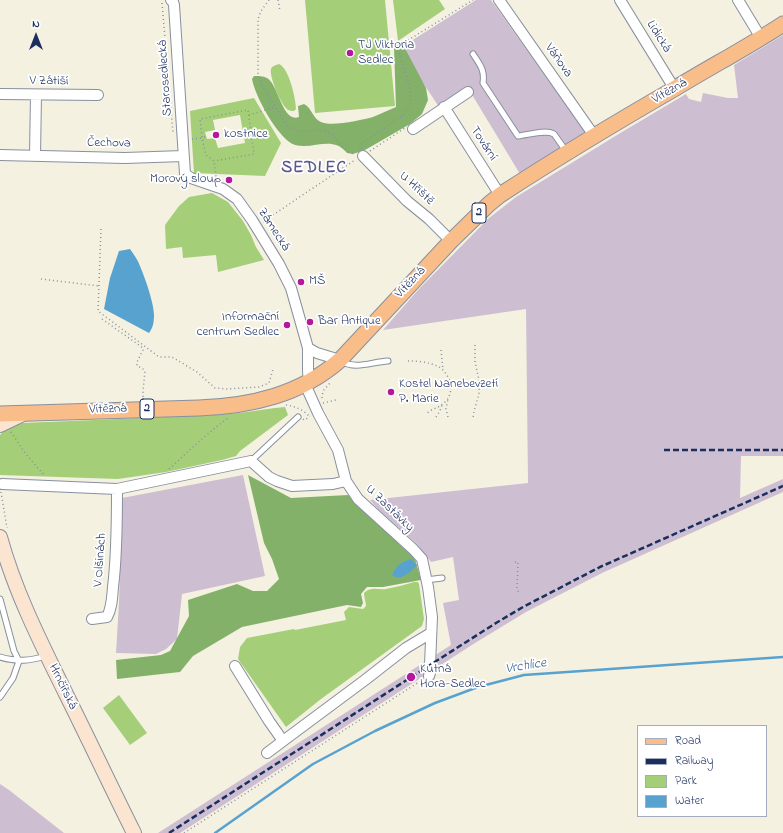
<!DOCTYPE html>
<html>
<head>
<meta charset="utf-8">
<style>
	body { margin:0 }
	#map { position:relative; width:783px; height:833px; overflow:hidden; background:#f4f1e1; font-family:"Indie Flower",sans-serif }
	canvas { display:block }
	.legend { position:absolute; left:637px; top:725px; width:130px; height:92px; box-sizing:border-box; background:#fff; border:1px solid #a4acbf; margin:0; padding:5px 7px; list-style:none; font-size:12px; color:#1b2f5e }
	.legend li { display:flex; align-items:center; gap:8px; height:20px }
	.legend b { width:20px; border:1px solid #a4acbf }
	.north { position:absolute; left:16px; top:16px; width:40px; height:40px; -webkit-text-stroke:3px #fff; paint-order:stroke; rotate:0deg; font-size:11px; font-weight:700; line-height:16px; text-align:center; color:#1b2f5e }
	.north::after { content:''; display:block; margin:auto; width:14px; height:18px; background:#1b2f5e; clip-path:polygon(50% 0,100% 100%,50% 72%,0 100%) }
</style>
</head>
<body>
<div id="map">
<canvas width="783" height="833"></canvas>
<ul class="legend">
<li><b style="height:5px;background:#f8bd89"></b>Road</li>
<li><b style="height:5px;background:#1b2f5e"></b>Railway</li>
<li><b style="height:11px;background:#a5ce79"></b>Park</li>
<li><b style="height:11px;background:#58a2d0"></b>Water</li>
</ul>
<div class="north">N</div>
</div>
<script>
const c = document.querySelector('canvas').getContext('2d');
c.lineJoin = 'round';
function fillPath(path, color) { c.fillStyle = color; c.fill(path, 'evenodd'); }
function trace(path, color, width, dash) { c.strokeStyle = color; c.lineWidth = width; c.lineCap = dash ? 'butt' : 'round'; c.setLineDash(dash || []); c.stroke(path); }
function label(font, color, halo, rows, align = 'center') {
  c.font = font + ' "Indie Flower",sans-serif'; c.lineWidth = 3.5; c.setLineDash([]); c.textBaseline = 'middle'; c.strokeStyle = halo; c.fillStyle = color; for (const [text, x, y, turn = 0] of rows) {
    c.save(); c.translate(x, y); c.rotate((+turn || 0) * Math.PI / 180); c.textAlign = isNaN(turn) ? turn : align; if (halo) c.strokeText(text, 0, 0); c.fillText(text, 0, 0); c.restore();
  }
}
fillPath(new Path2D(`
	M476,0h15l94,132 -65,42 -52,-86 -29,19 -39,-59z
	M783,35v421h-42l-1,42 43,-19v13l-181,81 -76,39 -51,31 -295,190h-22l293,-188 -8,-42 16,-3 -6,-43 -22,5 -14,-18 -39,-35 -8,-9 158,-17 -2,-174 -143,21 35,-40 71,-72 27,-21 106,-65 64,-38 3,5 12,3 2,-9 25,5h10l-4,-33z
	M243,475l22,101 -83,18 -5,45 -11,10 -10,5 -40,-1 3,-50 3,-105z
	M0,784l9,6 55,43h-64z`), '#cebed1');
fillPath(new Path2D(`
	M305,0h80l10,106 -80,7z
	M393,0h46l6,9 -47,32z
	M279,64c10,4 17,35 17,45l-2,2c-3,0 -6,0 -8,-3 -6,-6 -17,-32 -15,-39 1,-3 5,-4 8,-5z
	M254,98l27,45 -16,33 -71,-3 -4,-62zM240,115l5,28 -27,5 -3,-10 -8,1 -2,-7 10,-2 -2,-10z
	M212,193l16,9 15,19 8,14 5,12 8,13 -46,12 -2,-17 -33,3 -1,-11 -16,2 -1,-24 14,-19 10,-9z
	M285,407l3,8 -48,36 -4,5 -14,4 -56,12 -48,7 -118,-4v-40l4,-5 12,-5 7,-2 190,-8 26,-2 36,-5z
	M414,582h4l1,2 5,35 -2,7 -101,73 -35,28 -48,-68 2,-12 7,-9 47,-9 1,1 51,-10 -2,-8 5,-5 14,2 3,-3c0,-4 -2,-8 -2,-13 8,-7 13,-3 22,-4 9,-2 19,-4 28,-7z
	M119,695l28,38 -17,12 -27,-37z`), '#a5ce79');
fillPath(new Path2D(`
	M402,43l6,11 18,34 2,12 -6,14 -12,10 -31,18 -14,8 -12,4 -6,-1c-15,-18 -33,-3 -52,-8 -17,-6 -40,-49 -43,-66l2,-3c4,0 9,0 13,2 12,7 15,45 32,39l-1,-11 6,-2c8,4 9,15 17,18 10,5 41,-2 52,-5 8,-3 15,-7 23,-10l-2,-60v-3z
	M248,475l43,23 57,-3 67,64 6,21 -38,7h-16l-6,7 2,9 -2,4 -14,-2 -105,22 -49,29 -13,16 -63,7 -1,-19 45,-5 9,-4 19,-35 -1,-16 49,-16 16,7h14l12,-12 -7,-20 -8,-16z`), '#84b169');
fillPath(new Path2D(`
	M130,249c4,6 8,11 10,17 5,12 14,37 14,49 0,7 -1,13 -5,18l-45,-24 6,-31 9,-27z
	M411,559l6,6c-7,7 -16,17 -25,10 5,-10 9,-13 19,-16z`), '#58a2d0');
trace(new Path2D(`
	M215,833l98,-69 62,-33 60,-28 43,-16 46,-12 259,-18`), '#58a2d0', 2.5);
const service = new Path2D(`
	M473,54c7,11 12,16 10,29l35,53c10,-1 27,-7 36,-2l12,17
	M341,361c15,9 30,1 47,0
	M251,461l47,-44
	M426,580l16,-2
	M0,599l14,52 5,10 -6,17 -13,19
	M0,657c18,5 29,4 46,-1`);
const minor = new Path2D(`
	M171,0l2,2 1,3 11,169 6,4 32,11 14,10 15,21 27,44 12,24 17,60v23l1,12
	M499,0l96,137
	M620,0l54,88
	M738,0l23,38
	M0,94l98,1
	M444,107l56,88
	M413,129l55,-37
	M0,155l125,3 58,-2
	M35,156l1,-61
	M363,156l44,45 22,18 22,22
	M308,348l9,5 23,7
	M305,384l13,29 20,37 8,31 12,18 55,50 9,10 6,28 4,30 -2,48v8l-1,3
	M2,484l115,5 134,-28 18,16 8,4 15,5 41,-2 13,-3
	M92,619l15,-2c5,-9 5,-19 6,-30 4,-32 4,-65 4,-98
	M235,666l34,55 14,20 82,-61 41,-32 25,-15
	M267,753l16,-12`);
const secondary = new Path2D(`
	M0,425l23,-11
	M0,537c15,55 41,106 66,157 23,46 45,93 68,139`);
const primary = new Path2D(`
	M0,414l199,-6c52,-2 101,-13 141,-48l111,-119 38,-37 11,-9c57,-37 115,-72 174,-106 36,-22 74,-42 109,-65`);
trace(service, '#8890a0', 7);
trace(minor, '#8890a0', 12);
trace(secondary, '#8890a0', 16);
trace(primary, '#8890a0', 17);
trace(new Path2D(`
	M269,0l-8,11 -3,8v55l4,11 25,41 13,6 20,-2 12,4 9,12 8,6 5,2
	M278,0l2,11
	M162,3l11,130
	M249,115l26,-8
	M205,137l-3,1 -2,-19 48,-9 6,44 -40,7
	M192,139l10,-1 4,17 8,6 2,16
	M360,148v-3l43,-30c3,-4 6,-8 7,-13 3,-12 -9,-42 -13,-55l76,-47
	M370,151l35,-23
	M263,222l41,-28 51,-34
	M101,229l-3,82 61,46h13l25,15 18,16 12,1 32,-2 10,-4 4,-14
	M41,279l58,7
	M102,319l41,29v2l-6,12v4l5,2 3,3 -2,20v7
	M475,345v17l4,18
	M441,350l2,20
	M408,361c10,0 22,1 31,6 10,6 16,22 8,33 -5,6 -11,8 -18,11l-2,3
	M451,385l28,-4v13l-5,17 -1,7
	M322,398l1,-7 8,-9
	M323,403l13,-3
	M286,405c9,1 17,5 23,11
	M436,417l4,-6 2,-6
	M448,417l-2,-8 2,-10
	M303,419l1,1 6,-3
	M11,432l14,21 20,23
	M169,469c20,-18 37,-35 59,-51
	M1,492l6,36
	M515,562h3l-1,26 2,5
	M184,833l238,-153`), '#8890a0', 1.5, [1, 3]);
trace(service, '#fff', 5);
trace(minor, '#fff', 10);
trace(secondary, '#fce5d0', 14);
trace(primary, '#f8bd89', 15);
trace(new Path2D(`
	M664,450h119
	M169,833l261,-168 66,-42 27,-16 77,-40 183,-81`), '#1b2f5e', 2.5, [6, 3]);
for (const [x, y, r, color] of [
	[350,53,4,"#b5179e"],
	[216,135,4,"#b5179e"],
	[229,180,4,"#b5179e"],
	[301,282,4,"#b5179e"],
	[310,322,4,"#b5179e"],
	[287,325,4,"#b5179e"],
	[391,392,4,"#b5179e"],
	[411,677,5,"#b5179e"]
]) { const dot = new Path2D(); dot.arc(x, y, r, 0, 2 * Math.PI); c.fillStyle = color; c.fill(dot); trace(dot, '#fff', 1.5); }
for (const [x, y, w] of [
	[479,213,14],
	[147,409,14]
]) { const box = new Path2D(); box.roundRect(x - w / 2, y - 10, w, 20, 3); c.fillStyle = '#fff'; c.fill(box); trace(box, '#1b2f5e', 1); }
label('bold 12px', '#1b2f5e', null, [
	["2",479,213],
	["2",147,409]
]);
label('13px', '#1b2f5e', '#fff', [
	["Lidická",658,37,58],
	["Váňova",558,61,55],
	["Starosedlecká",166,78,-94],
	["V Zátiší",49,82,1],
	["Vítězná",670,92,-30],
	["Čechova",109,144,1],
	["Tovární",483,144,57],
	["U Hřiště",416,189,43],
	["Zámecká",273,230,57],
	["Vítězná",411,283,-47],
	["Vítězná",108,410,-2],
	["U Zastávky",389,509,44],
	["V Olšinách",101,560,-86],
	["Hrnčířská",62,687,64]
]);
label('13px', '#1b2f5e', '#fff', [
	["TJ Viktoria",358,46],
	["Sedlec",358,61],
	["kostnice",224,135],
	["Morový sloup",221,180,"right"],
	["MŠ",309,282],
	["Informační",279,318,"right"],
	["centrum Sedlec",279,333,"right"],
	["Bar Antique",318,322],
	["Kostel Nanebevzetí",399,385],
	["P. Marie",399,400],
	["Kutná",420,670],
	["Hora-Sedlec",420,685]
], 'left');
label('italic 14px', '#335d8c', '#fff', [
	["Vrchlice",526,667,-9]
]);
c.letterSpacing = '1px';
label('bold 17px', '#5a588e', '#fff', [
	["SEDLEC",314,169]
]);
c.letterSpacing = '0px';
</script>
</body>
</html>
